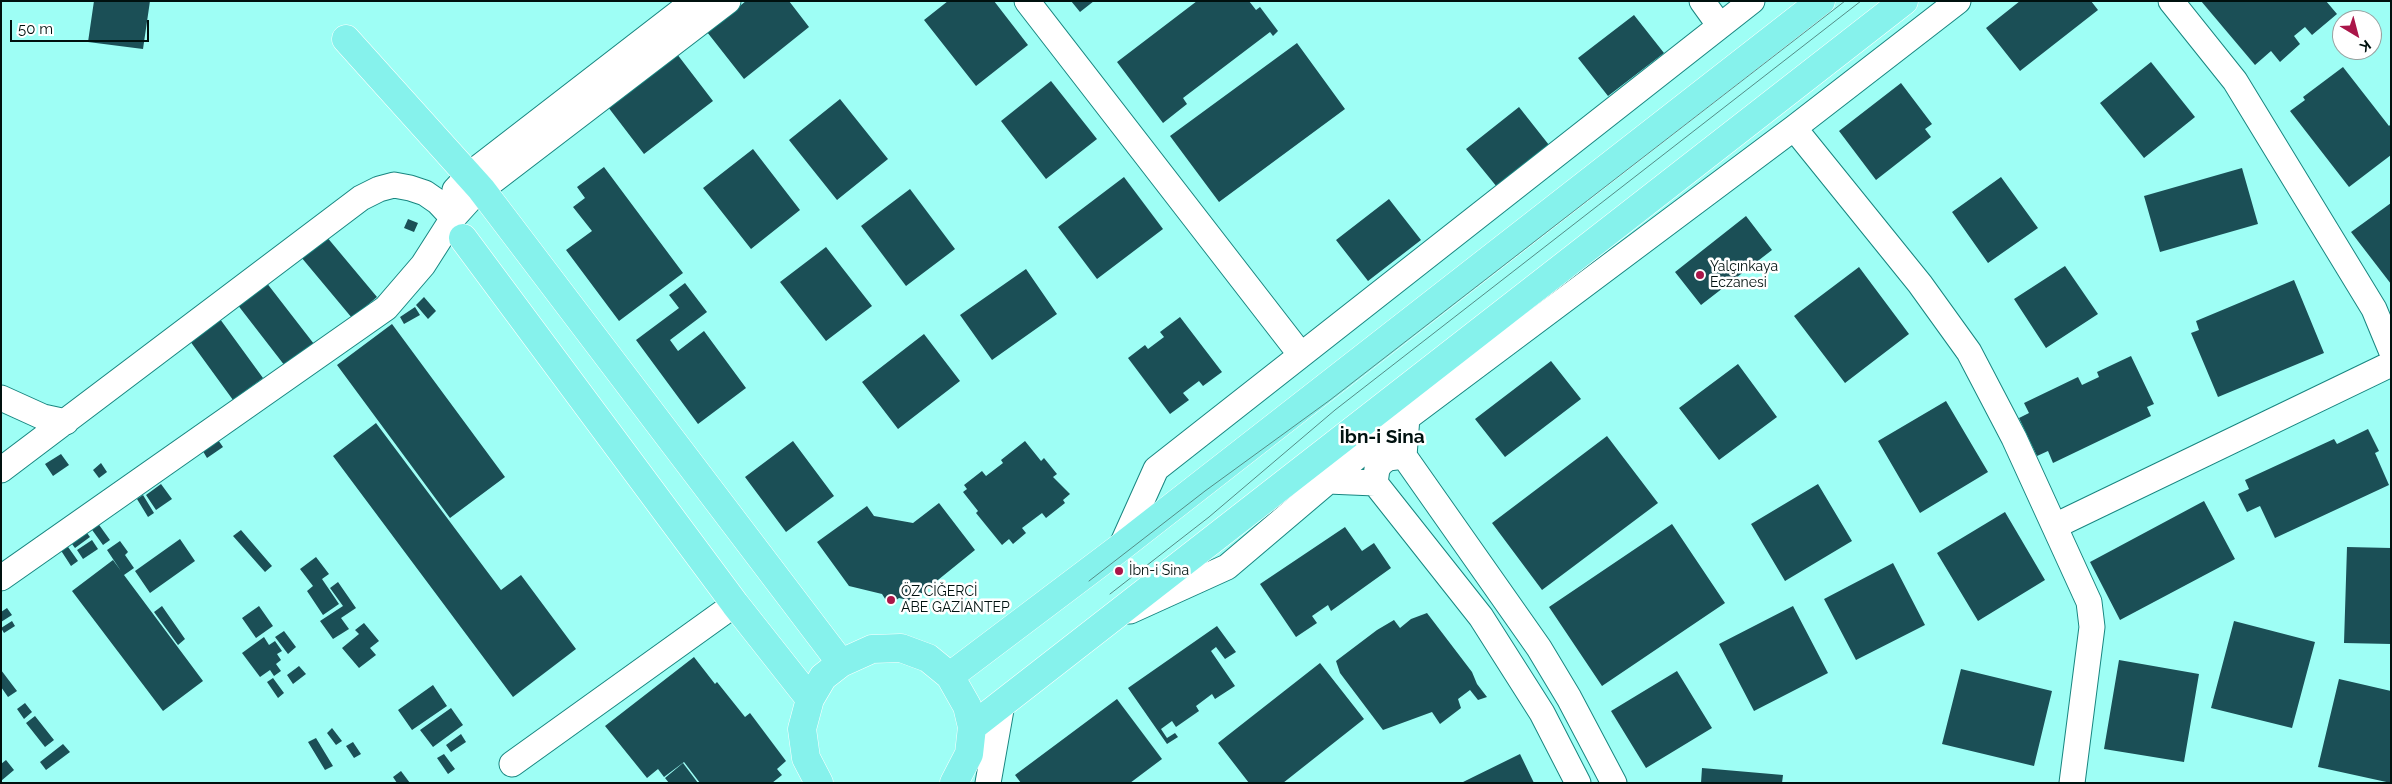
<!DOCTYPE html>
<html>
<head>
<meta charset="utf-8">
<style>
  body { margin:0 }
  #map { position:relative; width:2392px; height:784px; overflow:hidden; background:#9efef5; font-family:Raleway,sans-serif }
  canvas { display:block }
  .frame { position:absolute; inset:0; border:2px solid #00110f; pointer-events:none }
  .north { position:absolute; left:2332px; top:10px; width:50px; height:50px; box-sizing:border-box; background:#fff; border:1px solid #99a09f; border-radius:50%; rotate:143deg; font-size:14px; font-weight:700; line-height:20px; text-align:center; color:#00110f }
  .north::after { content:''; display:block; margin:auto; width:18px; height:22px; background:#aa1649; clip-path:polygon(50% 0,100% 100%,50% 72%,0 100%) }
  .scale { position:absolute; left:10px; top:20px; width:139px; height:22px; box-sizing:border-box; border:2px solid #00110f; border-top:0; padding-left:6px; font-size:15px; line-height:18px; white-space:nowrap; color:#00110f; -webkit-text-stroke:4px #fff; paint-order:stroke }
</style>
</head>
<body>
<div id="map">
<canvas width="2392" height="784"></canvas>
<div class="frame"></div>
<div class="north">K</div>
<div class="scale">50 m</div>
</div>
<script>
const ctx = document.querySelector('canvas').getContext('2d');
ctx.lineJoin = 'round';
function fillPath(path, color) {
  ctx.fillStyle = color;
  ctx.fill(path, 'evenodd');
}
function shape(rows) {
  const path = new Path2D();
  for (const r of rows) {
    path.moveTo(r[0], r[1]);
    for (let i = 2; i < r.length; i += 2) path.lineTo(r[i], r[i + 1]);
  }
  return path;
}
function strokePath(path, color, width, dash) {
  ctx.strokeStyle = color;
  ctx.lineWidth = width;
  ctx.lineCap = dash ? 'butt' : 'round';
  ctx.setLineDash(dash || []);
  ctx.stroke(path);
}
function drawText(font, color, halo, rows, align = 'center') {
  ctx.font = font + ' Raleway,sans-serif';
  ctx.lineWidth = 5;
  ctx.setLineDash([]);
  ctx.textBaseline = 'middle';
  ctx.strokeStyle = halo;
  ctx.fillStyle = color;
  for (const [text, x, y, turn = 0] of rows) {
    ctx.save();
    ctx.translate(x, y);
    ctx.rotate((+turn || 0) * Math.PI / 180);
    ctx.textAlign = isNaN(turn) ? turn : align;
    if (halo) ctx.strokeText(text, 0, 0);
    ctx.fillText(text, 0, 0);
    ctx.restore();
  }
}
const building = shape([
  [94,1,150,1,143,49,88,42],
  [746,1,789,1,809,27,744,79,707,32],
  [948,1,994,1,1028,45,976,86,924,20],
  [1071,1,1094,1,1080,12],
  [1197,1,1249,1,1256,10,1260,7,1278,31,1273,36,1270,32,1183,98,1187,104,1163,123,1117,62],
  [2020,1,2091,1,2098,10,2020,71,1986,28],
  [2201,1,2326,1,2337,14,2312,35,2305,27,2294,36,2300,44,2280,62,2271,51,2255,65],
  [1634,15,1664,53,1608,96,1578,58],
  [1297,43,1345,109,1219,202,1170,136],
  [677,54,713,101,644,154,608,107],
  [2151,62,2195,117,2144,158,2100,103],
  [2343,67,2389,126,2391,124,2391,155,2349,187,2290,111,2305,100,2303,97],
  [1051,81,1097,139,1046,179,1001,121],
  [1901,83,1932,124,1925,129,1931,137,1876,180,1839,131],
  [840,99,888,159,837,200,789,140],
  [1519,107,1549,145,1497,187,1466,149],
  [753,149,800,210,751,249,703,188],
  [604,167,683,273,619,321,566,250,592,231,573,207,585,198,577,187],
  [2242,168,2258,224,2160,252,2144,196],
  [1124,177,1163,229,1097,279,1058,227],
  [2001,177,2038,228,1988,263,1952,212],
  [910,189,955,249,906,286,861,226],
  [1389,199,1421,240,1368,281,1336,240],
  [2391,203,2391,284,2351,232],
  [1746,216,1772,250,1701,305,1675,272],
  [408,219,418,223,414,232,404,228],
  [326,236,377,297,352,318,301,257],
  [826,247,872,306,826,341,780,282],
  [2065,266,2098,314,2046,348,2014,299],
  [1859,267,1909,334,1845,383,1794,316],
  [1026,269,1057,314,992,360,960,315],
  [2294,280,2324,353,2218,397,2191,333,2199,330,2196,321],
  [266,282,314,344,285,366,237,304],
  [685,283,707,312,670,340,678,351,704,331,746,388,698,424,636,340,679,308,669,295],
  [424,297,436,311,428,319,416,305],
  [415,307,420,315,404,324,400,317],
  [1180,317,1222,372,1203,386,1199,381,1183,393,1189,400,1170,414,1128,358,1145,345,1148,349,1164,337,1160,332],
  [220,319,263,378,233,400,190,341],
  [392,324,505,477,450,518,337,365],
  [924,334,960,381,898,429,862,382],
  [2131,356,2154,404,2147,407,2151,416,2053,463,2048,451,2037,456,2019,418,2029,413,2024,403,2078,377,2082,385,2099,377,2097,372],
  [1551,361,1581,399,1505,457,1475,419],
  [1738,364,1777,417,1719,460,1679,408],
  [1946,401,1988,472,1920,513,1878,441],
  [376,423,501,590,521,575,576,649,513,697,333,456],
  [2368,429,2379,451,2375,453,2389,485,2275,538,2260,506,2247,512,2238,494,2249,489,2245,480,2334,439,2337,444],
  [1607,436,1658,503,1542,590,1492,523],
  [216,437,223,447,207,458,201,448],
  [793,441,834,496,786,532,745,477],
  [1025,441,1041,461,1044,458,1057,474,1053,477,1070,494,1063,500,1065,503,1046,518,1042,513,1022,528,1026,533,1013,544,1009,539,1002,545,976,513,978,511,963,492,967,489,964,485,982,471,986,476,1003,463,1001,460],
  [61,454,69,465,53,476,45,464],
  [101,463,107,472,99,478,93,470],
  [161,484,172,499,156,510,146,495],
  [1818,484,1852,541,1785,581,1751,524],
  [143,495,154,513,148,517,137,499],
  [2204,501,2235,559,2120,620,2090,562],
  [939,503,975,550,912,601,899,598,889,605,882,594,849,586,817,542,867,506,874,516,913,523],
  [2005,512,2045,580,1978,621,1937,553],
  [97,522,110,540,103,545,90,527],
  [1672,524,1725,603,1602,686,1549,607],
  [1345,527,1362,551,1374,543,1391,568,1331,611,1328,605,1312,616,1317,623,1296,637,1260,584],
  [84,529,90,537,75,548,69,540],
  [241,530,272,566,265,572,233,536],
  [180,539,195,561,150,593,135,571],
  [92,540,98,549,83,559,77,550],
  [120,541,128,552,125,555,134,568,124,575,203,681,163,711,72,591,113,560,121,571,107,550],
  [66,544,78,561,71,566,60,549],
  [2347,547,2391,548,2391,644,2344,643],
  [316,557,329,574,322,579,339,604,323,615,307,591,313,586,300,569],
  [1893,563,1925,625,1856,660,1824,599],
  [338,582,356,608,341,618,349,629,333,639,320,621,343,606,330,588],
  [162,606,185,639,178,645,154,612],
  [259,606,273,626,256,638,242,618],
  [1793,606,1828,673,1754,711,1719,644],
  [7,608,12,615,1,622,1,612],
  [1427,613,1472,672,1477,684,1487,697,1478,700,1470,690,1458,699,1461,708,1440,724,1432,712,1383,730,1340,673,1336,661,1377,630,1394,620,1400,628,1411,619],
  [12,621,15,626,4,633,1,628],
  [2234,621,2315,642,2292,728,2211,708],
  [364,623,379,641,370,648,376,655,359,668,342,648,359,634,355,630],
  [1217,626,1236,652,1225,659,1216,647,1211,651,1235,686,1215,699,1212,694,1196,706,1199,711,1176,727,1172,721,1161,729,1167,738,1175,733,1178,737,1167,744,1128,688],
  [284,631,296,647,288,654,275,637],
  [264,637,269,645,275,641,282,651,277,654,281,660,276,664,281,671,274,676,270,670,260,677,242,653],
  [694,657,715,684,717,682,745,717,750,713,786,761,777,769,782,775,772,783,700,783,684,762,664,777,658,769,647,778,605,726],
  [2119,660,2199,674,2184,762,2104,749],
  [1320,663,1364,719,1283,783,1249,783,1218,743],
  [299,666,306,674,293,684,287,675],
  [1961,669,2052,691,2034,766,1942,744],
  [1,670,17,691,8,697,1,687],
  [1677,671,1712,728,1646,768,1611,711],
  [273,678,284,693,278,698,267,682],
  [2339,679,2391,691,2391,783,2318,767],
  [433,685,447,706,412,730,398,710],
  [1117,699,1162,759,1130,783,1021,783,1015,775],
  [25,703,32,712,24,719,17,709],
  [451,708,463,725,433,747,420,730],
  [35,716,54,740,45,747,26,723],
  [332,728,342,741,336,745,327,733],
  [461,734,466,742,451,752,446,745],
  [316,738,333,766,325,770,308,742],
  [353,742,361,754,354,758,346,746],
  [63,744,70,752,46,770,40,762],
  [444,754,455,769,448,774,437,758],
  [1520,754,1534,783,1461,783],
  [6,760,14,770,1,781,1,764],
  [683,763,698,783,669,783,665,778],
  [1702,768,1783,775,1782,783,1701,783],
  [401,771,410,783,397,783,393,777]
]);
const minor = shape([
  [1027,1,1301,355],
  [1702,1,1720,26],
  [2171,1,2235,81,2374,309,2391,350],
  [1794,128,1920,284,1969,352,2014,438,2089,602,2092,627,2072,783],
  [455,190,469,175,694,1],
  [1,398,43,417,66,422],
  [1407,417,1404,456,1539,648,1569,698,1614,783],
  [1,470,361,198,379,189,394,185,410,188,425,193,438,202,453,218],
  [1328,481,1375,483,1481,617,1542,713,1578,783],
  [1375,483,1377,469,1381,463,1388,458,1404,456],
  [2055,526,2391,364],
  [1121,547,1156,469,1752,1],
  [1,578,386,308,423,265,453,218,473,196,728,1],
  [1130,611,1227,567,1372,444,1794,128,1958,1],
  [512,764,735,604],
  [988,783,1002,704]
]);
const major = shape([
  [346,39,481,189,841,663],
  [463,238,735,604,810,699],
  [950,676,1121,547,1821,1],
  [972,727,1904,1],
  [819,783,806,758,802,729,810,699,823,677,841,663,872,649,901,648,928,658,950,676,967,706,972,727,969,754,954,783]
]);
const tram = shape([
  [1089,581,1205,491,1330,400,1845,1],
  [1110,594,1209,517,1335,410,1861,1]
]);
const markers = [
  [1700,275,5,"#aa1649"],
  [1119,571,5,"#aa1649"],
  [891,600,5,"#aa1649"]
];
const poiNames = [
  ["Yalçınkaya",1710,267],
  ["Eczanesi",1710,283],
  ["İbn-i Sina",1129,571],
  ["ÖZ CİĞERCİ",901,592],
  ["ABE GAZİANTEP",901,608]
];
const districtNames = [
  ["İbn-i Sina",1382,437]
];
fillPath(building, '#1b4f56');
strokePath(minor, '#188680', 27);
strokePath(major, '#fff', 29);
strokePath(minor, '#fff', 25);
strokePath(major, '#86f2ec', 28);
strokePath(tram, '#528d87', 1);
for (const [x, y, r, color] of markers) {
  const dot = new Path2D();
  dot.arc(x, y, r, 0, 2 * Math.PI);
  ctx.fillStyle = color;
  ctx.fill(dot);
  strokePath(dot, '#fff', 2);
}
drawText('14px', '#00110f', '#fff', poiNames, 'left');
drawText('bold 19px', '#00110f', '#fff', districtNames);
</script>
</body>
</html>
